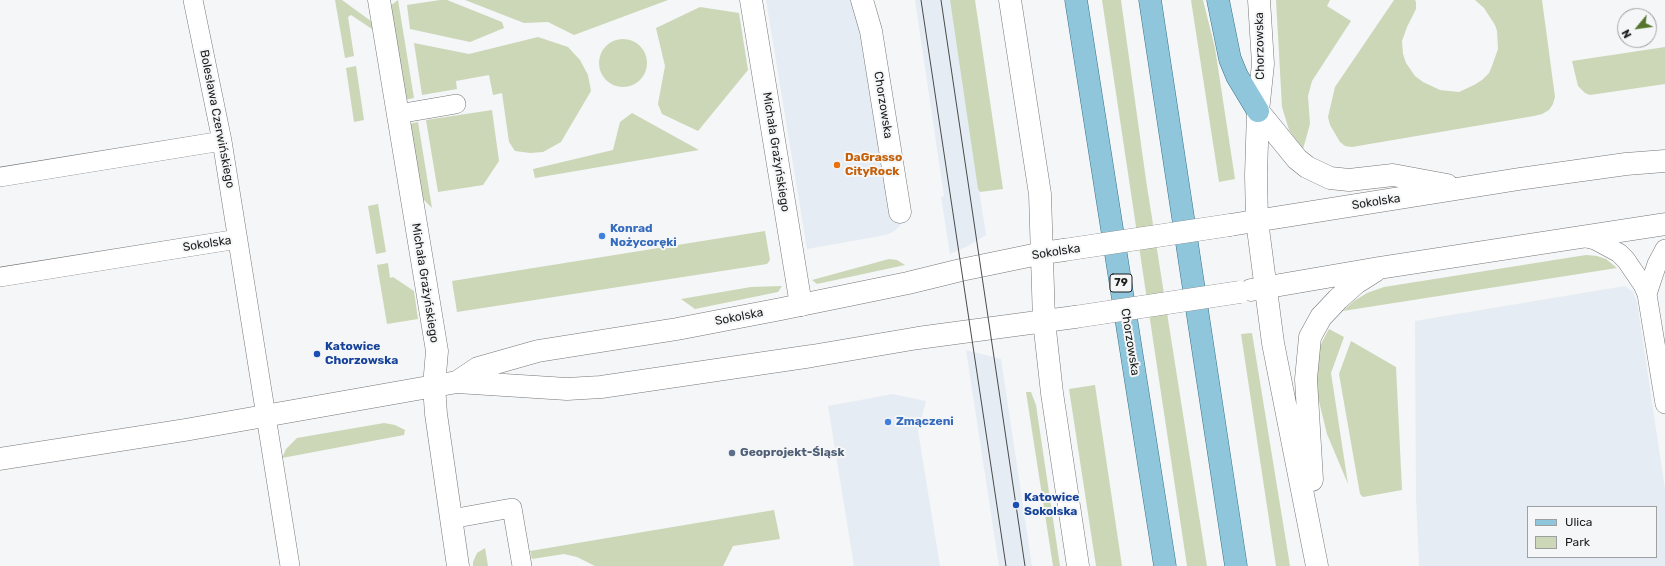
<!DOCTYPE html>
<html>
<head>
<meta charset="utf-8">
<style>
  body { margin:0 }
  #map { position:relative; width:1665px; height:566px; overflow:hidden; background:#f5f6f7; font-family:Rubik,sans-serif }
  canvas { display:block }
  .legend { position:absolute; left:1527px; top:506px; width:130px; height:52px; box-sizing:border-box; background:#f5f6f7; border:1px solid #9e9fa0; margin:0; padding:5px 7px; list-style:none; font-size:12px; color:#1c1d1d }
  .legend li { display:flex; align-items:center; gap:8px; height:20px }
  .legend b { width:20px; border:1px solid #9e9fa0 }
  .north { position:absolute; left:1617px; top:8px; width:40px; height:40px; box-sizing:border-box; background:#f5f6f7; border:1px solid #9e9fa0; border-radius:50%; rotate:241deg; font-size:11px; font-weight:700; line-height:16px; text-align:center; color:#1c1d1d }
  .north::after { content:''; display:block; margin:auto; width:14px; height:18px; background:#54752b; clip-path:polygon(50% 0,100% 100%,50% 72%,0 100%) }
</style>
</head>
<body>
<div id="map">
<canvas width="1665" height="566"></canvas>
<ul class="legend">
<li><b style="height:5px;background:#8fc6dc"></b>Ulica</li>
<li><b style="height:11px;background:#cbd7b7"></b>Park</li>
</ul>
<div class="north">N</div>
</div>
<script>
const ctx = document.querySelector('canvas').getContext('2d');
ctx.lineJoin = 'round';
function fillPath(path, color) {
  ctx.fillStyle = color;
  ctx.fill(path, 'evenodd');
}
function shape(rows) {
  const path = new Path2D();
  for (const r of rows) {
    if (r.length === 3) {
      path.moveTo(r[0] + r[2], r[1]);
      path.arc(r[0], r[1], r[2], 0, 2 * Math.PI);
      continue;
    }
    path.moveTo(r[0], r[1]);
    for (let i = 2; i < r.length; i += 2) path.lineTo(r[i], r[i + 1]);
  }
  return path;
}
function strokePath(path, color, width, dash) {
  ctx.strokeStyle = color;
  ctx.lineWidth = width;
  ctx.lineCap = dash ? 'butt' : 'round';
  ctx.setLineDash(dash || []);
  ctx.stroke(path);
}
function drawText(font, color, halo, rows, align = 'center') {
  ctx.font = font + ' Rubik,sans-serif';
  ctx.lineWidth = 4;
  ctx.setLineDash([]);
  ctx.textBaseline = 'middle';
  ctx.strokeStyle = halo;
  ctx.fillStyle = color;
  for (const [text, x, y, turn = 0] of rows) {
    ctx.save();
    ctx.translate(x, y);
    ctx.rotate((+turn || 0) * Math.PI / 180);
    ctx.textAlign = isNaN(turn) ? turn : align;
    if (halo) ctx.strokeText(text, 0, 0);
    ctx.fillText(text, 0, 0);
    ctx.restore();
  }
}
const built = shape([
  [766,0,871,0,903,220,899,227,893,232,886,235,807,249],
  [915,0,950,0,986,235,968,246,950,254,941,197,944,196],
  [1625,286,1633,292,1637,302,1665,489,1665,566,1419,566,1416,497,1415,321],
  [1528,507,1656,507,1656,557,1528,557],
  [966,350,1001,359,1032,566,999,566],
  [893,394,926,401,918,431,940,566,854,566,828,406]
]);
const green = shape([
  [335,0,342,0,375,24,372,29,351,15,348,17,354,56,345,58],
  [398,0,414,98,405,100,390,6],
  [440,0,447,0,502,22,504,28,470,42,410,29,407,5],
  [465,0,668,0,574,35,548,22,524,23],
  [950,0,975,0,1003,189,980,192,978,189],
  [1102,0,1121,0,1146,180,1207,566,1187,566],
  [1191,0,1203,0,1215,48,1235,179,1219,182],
  [1276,0,1330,0,1327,6,1351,21,1312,81,1308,96,1310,124,1303,149,1289,130,1282,107],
  [1394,0,1415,0,1416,2,1416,9,1407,27,1402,41,1403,54,1406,63,1415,76,1423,82,1440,90,1459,92,1474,85,1482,80,1489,73,1492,66,1498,49,1497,31,1495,25,1484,8,1475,0,1542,0,1555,97,1553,104,1549,110,1542,114,1534,116,1352,147,1345,146,1340,142,1330,125,1328,117,1335,87],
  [700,7,739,13,748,70,698,131,662,114,658,104,665,66,656,28],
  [538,37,568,47,580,60,588,75,591,91,561,142,543,152,530,153,515,151,509,142,502,93,493,95,489,75,456,81,457,89,422,95,414,43,469,54],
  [623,63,24],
  [1665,47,1665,84,1590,95,1585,93,1578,86,1572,61],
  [356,66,364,120,354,122,346,68],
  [492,110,499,161,483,185,438,192,426,120],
  [632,113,699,150,535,178,533,169,613,150,620,122],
  [418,122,432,208,420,196,409,124],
  [378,204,386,252,376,254,368,206],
  [765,231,770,260,767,264,457,312,452,281],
  [1586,255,1597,256,1606,259,1617,268,1343,311,1354,301,1367,293,1384,287],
  [889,259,897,260,905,265,817,284,812,280],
  [388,263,390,278,393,277,414,291,418,319,387,324,377,265],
  [782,286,778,292,695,309,681,299,751,287],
  [1329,329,1344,337,1331,373,1348,484,1327,434,1317,393,1316,377,1319,349,1322,342],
  [1252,333,1283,523,1290,566,1276,566,1241,334],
  [1351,341,1396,367,1402,490,1363,497,1360,494,1339,374],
  [1095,385,1122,566,1096,566,1069,389],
  [1026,392,1031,392,1036,405,1060,566,1053,566],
  [384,423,395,425,405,430,404,435,282,458,286,449,297,438],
  [774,510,780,539,733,546,723,566,595,566,577,557,564,554,532,559,530,551],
  [485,548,488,566,473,566,473,562,477,553]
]);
const lane = shape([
  [193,0,222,141,290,566],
  [398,114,456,104],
  [0,177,222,141],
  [1583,237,1595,240,1619,253,1626,260,1643,285,1647,294,1665,404],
  [0,277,238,239],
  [1647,294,1657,264,1665,249],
  [451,519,512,508,522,566]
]);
const street = shape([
  [379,0,437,351,434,386,436,414,458,566],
  [751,0,801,305],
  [862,0,871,31,900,212]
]);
const secondary = shape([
  [1010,0,1040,194,1044,321,1052,393,1078,566],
  [1259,0,1263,64,1258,111,1256,175,1257,221,1273,343,1317,566],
  [1258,111,1297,159,1307,167,1330,178,1349,180,1393,175,1447,185],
  [1230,225,1519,179,1626,164,1665,161],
  [1251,290,1379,268,1665,224],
  [457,382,478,368,538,351,677,329,781,309,908,283,961,270,1043,253,1064,250],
  [0,459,185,430,457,382,567,389,601,387,812,356,918,338,1075,317],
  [1312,480,1306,379,1310,337,1321,317,1338,299,1356,283,1375,271]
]);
const primary = shape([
  [1076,0,1165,566],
  [1150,0,1236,566],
  [1218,0,1230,59,1237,76,1258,111]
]);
const tram = shape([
  [921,0,1006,566],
  [941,0,1025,566]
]);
const secondaryBridge = shape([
  [1064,250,1230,225],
  [1075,317,1240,292]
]);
const markers = [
  [837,165,4,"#e8710a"],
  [602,236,4,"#3f7fe0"],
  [317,354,4,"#1a4fb4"],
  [888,422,4,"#3f7fe0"],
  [732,453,4,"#5c6f8a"],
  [1016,505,4,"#1a4fb4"]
];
const shields = [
  [1121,283,22]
];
const shieldNames = [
  ["79",1121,283]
];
const streetNames = [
  ["Chorzowska",1260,46,-91],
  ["Chorzowska",883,105,81],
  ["Bolesława Czerwińskiego",217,119,79],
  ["Michała Grażyńskiego",776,152,81],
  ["Sokolska",1376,202,-9],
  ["Sokolska",207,244,-9],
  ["Sokolska",1056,252,-9],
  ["Michała Grażyńskiego",425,283,81],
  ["Sokolska",739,317,-11],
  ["Chorzowska",1130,342,81]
];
const foodNames = [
  ["DaGrasso",845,158],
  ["CityRock",845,172]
];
const shopNames = [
  ["Konrad",610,229],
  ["Nożycoręki",610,243],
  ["Zmączeni",896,422]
];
const transitNames = [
  ["Katowice",325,347],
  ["Chorzowska",325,361],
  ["Katowice",1024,498],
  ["Sokolska",1024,512]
];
const serviceNames = [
  ["Geoprojekt-Śląsk",740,453]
];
fillPath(built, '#e6ecf4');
fillPath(green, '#cbd7b7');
strokePath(lane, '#757678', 20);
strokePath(street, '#757678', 23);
strokePath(secondary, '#757678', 23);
strokePath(primary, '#36728a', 23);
strokePath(lane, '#fff', 19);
strokePath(street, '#fff', 22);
strokePath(secondary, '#fff', 22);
strokePath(primary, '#8fc6dc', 22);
strokePath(tram, '#4a4b4b', 1);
strokePath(secondaryBridge, '#757678', 23, []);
strokePath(secondaryBridge, '#fff', 22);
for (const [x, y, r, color] of markers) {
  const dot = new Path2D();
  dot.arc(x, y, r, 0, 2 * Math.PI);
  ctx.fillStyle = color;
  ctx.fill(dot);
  strokePath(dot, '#f5f6f7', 1.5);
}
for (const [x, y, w] of shields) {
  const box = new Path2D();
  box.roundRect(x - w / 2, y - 9, w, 18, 3);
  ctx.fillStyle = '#f5f6f7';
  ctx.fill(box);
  strokePath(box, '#1c1d1d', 1);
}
drawText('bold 11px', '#1c1d1d', null, shieldNames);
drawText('12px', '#1c1d1d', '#f5f6f7', streetNames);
drawText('bold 12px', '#c56008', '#f5f6f7', foodNames, 'left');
drawText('bold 12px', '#366cbe', '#f5f6f7', shopNames, 'left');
drawText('bold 12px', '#164399', '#f5f6f7', transitNames, 'left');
drawText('bold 12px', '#4e5e75', '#f5f6f7', serviceNames, 'left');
</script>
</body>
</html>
